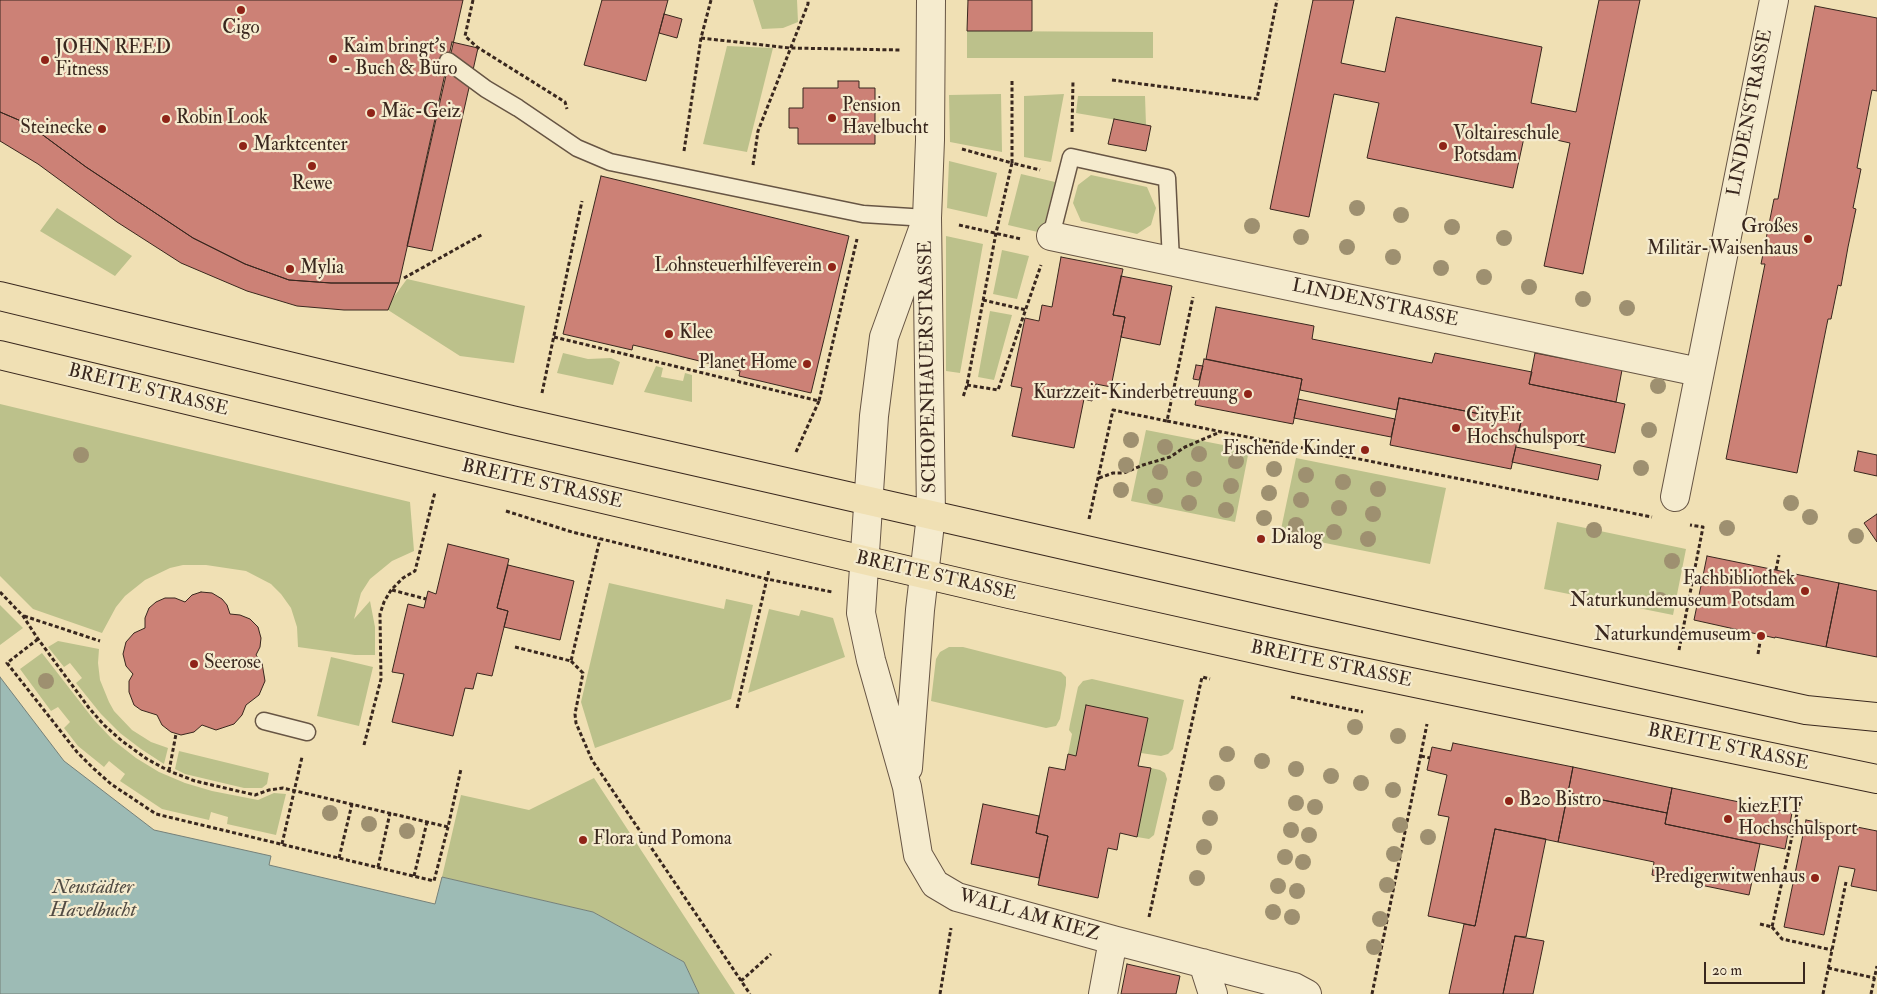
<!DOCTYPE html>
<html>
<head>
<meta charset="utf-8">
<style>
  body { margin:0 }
  #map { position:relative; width:1877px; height:994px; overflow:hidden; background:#f0e0b4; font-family:"IM FELL Double Pica",serif }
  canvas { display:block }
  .scale { position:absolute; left:1704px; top:962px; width:101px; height:22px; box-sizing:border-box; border:2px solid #39271e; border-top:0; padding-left:6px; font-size:15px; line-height:18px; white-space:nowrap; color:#39271e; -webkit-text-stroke:4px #f5ebce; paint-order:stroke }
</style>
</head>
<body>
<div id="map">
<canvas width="1877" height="994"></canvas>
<div class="scale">20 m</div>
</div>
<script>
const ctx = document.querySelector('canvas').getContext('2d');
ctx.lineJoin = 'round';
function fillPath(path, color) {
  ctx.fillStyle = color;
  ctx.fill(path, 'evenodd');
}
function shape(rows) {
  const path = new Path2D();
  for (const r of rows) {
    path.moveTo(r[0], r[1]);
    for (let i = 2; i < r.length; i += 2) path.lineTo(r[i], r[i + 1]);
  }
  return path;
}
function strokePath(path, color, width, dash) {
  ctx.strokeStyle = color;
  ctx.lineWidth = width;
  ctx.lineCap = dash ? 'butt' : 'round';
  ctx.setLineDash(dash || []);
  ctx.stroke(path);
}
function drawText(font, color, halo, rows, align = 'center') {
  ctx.font = font + ' "IM FELL Double Pica",serif';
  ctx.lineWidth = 4.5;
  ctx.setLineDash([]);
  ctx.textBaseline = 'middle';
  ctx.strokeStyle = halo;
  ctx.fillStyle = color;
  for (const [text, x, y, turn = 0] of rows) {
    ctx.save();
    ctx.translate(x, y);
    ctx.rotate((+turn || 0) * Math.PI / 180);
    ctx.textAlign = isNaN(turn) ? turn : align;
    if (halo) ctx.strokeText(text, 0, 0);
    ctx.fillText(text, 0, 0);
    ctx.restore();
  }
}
const green = shape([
  [753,0,797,0,798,22,783,28,762,29],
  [967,31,1153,32,1153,58,967,58],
  [727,46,773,48,747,152,703,144],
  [1001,94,1002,152,950,142,949,95],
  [1064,94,1051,162,1024,157,1024,96],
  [1078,96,1145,96,1146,125,1076,113],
  [949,161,997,173,987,217,947,208],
  [1021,174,1055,182,1042,233,1008,225],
  [1091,175,1147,187,1156,208,1151,225,1137,234,1081,221,1073,203,1078,185],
  [57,208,132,256,115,276,40,231],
  [946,236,983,244,960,373,946,371],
  [1002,250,1029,256,1017,299,993,294],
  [407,279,525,306,514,363,460,356,388,310,393,298],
  [990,311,1012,315,994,380,978,377],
  [563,353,588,359,611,358,620,362,613,385,557,373],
  [656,366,663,368,661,377,683,381,685,373,692,375,692,402,644,392],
  [0,404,410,502,414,551,392,561,370,579,361,593,354,619,370,601,375,627,375,655,355,655,298,647,297,627,291,608,281,594,271,584,246,571,206,565,183,565,170,568,145,580,125,596,116,607,102,633,33,609,0,576],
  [1146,430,1249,450,1235,522,1131,501],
  [1296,458,1446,488,1430,564,1280,534],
  [1557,522,1686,549,1673,615,1544,589],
  [609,583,724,609,726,599,753,605,731,699,595,748,581,702],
  [0,605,23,628,0,645],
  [769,609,799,616,801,610,833,618,845,657,748,693],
  [58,641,99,649,98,663,100,680,109,702,114,711,132,730,151,742,168,748,164,764,141,749,120,733,101,714,76,683,82,678,70,663,64,667,48,647],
  [949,647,963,647,1061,672,1066,677,1066,685,1060,719,1056,726,1046,728,931,701,936,659,940,652],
  [42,653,94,720,113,740,136,758,159,772,185,783,212,791,258,800,274,793,286,794,276,835,227,824,228,817,211,812,209,820,162,809,120,781,125,774,109,761,104,767,78,746,64,728,70,722,58,707,51,711,20,669],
  [331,657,373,667,359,726,317,716],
  [1092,679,1184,700,1173,749,1168,754,1161,756,1141,753,1148,718,1076,756,1068,754,1072,734,1069,730,1070,724,1078,687,1083,681],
  [179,751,269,773,267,784,262,788,244,788,185,774,175,769],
  [1151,768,1160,770,1165,773,1167,779,1154,835,1149,839,1137,837],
  [594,778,735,994,699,994,684,962,593,912,442,877,461,795,529,810]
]);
const water = shape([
  [0,677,64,761,154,830,271,856,269,865,435,904,442,877,593,912,684,962,699,994,0,994,0,677]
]);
const building = shape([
  [0,0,463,0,399,283,331,283,289,280,245,264,193,238,86,167,28,124,0,112,0,0],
  [602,0,668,0,646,81,584,65,602,0],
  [968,0,1032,0,1032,31,967,31,968,0],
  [1313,0,1354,0,1341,63,1385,72,1396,17,1542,47,1531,103,1576,112,1599,0,1640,0,1583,274,1544,266,1570,143,1525,133,1513,188,1367,158,1379,103,1334,94,1309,217,1270,209,1313,0],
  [1815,6,1877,18,1877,91,1872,90,1857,168,1861,169,1853,208,1856,209,1848,247,1841,286,1838,285,1831,319,1828,319,1797,473,1726,459,1765,264,1761,264,1774,199,1778,199,1815,6],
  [664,14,682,19,677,38,659,33,664,14],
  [452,42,478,48,432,251,407,246,452,42],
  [838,81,859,81,859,88,875,88,875,144,798,144,798,128,789,128,789,108,803,108,803,88,838,88,838,81],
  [0,112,28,124,86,167,193,238,245,264,289,280,331,283,399,283,388,310,344,310,297,306,247,291,181,263,117,222,38,164,0,141,0,112],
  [1114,119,1151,126,1146,151,1108,144,1114,119],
  [601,176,849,236,811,393,739,376,740,371,667,353,633,345,632,350,563,334,601,176],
  [1061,257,1123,269,1113,315,1125,317,1111,387,1096,384,1092,401,1084,399,1074,448,1012,436,1022,388,1011,386,1025,318,1039,321,1042,305,1052,307,1061,257],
  [1121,276,1172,286,1160,345,1121,337,1125,317,1113,315,1121,276],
  [1216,307,1314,326,1312,339,1432,363,1435,353,1532,372,1529,384,1625,404,1615,453,1518,433,1521,422,1399,398,1397,410,1300,390,1302,379,1206,359,1216,307],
  [1535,353,1622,370,1616,402,1529,384,1535,353],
  [1204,359,1302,379,1293,424,1195,405,1204,359],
  [1196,365,1203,366,1199,380,1193,379,1196,365],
  [1399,398,1521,422,1511,469,1390,445,1399,398],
  [1298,399,1395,419,1391,437,1294,418,1298,399],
  [1516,447,1601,465,1598,480,1512,462,1516,447],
  [1858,451,1877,455,1877,476,1854,471,1858,451],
  [1877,514,1877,542,1864,523,1877,514],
  [448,544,509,559,497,608,508,611,492,676,477,673,473,689,465,688,453,736,392,722,404,674,392,672,408,604,424,608,428,591,436,594,448,544],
  [1707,556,1839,583,1826,647,1775,637,1775,638,1694,620,1707,556],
  [508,565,574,581,560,640,504,627,508,611,497,608,508,565],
  [1839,583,1877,591,1877,657,1826,647,1839,583],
  [201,592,212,593,222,599,227,605,230,614,240,615,250,619,258,627,261,638,260,647,256,655,262,663,265,681,259,695,246,705,242,715,234,724,216,730,202,725,194,732,181,735,171,732,162,725,157,715,141,710,134,705,129,692,129,681,133,674,126,666,123,654,126,642,134,633,145,628,145,618,149,608,156,602,165,598,175,598,185,602,192,595,201,592],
  [1086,705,1148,718,1138,766,1151,768,1137,837,1120,833,1117,850,1108,848,1098,898,1038,885,1048,836,1036,833,1049,767,1065,770,1068,754,1076,756,1086,705],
  [1453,743,1573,767,1558,842,1495,829,1475,926,1428,916,1449,817,1438,815,1447,775,1427,770,1432,747,1451,751,1453,743],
  [1573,767,1672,788,1667,813,1568,793,1573,767],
  [1672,788,1792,813,1785,849,1665,824,1672,788],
  [1568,793,1667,813,1665,824,1760,844,1749,895,1652,875,1654,862,1558,842,1568,793],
  [983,804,1039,816,1036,833,1048,836,1039,878,971,864,983,804],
  [1806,820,1857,830,1857,827,1877,831,1877,891,1851,886,1855,869,1839,866,1824,935,1784,927,1806,820],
  [1495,829,1546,839,1526,937,1515,936,1503,994,1449,994,1464,924,1475,926,1495,829],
  [1515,936,1544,941,1533,994,1503,994,1515,936],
  [1127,964,1180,976,1176,994,1121,994,1127,964]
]);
const path = shape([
  [473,0,465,36,477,47,565,102,567,109],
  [701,38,790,48,900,50],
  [1112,80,1257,99,1277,0],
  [1012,81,1012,163,1040,170],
  [1072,132,1073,80],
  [962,149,1012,163,996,233,967,385,963,397],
  [684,151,701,38,711,0],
  [753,165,758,131,808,4,808,0],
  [959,225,1021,239],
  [404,278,483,234],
  [983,300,1026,310],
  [554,337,819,401,857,239],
  [967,385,998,390,1041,265],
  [542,393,582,201],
  [1167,421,1652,517],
  [796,452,819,401],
  [1099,478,1113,473,1124,473,1143,465,1170,457,1185,447,1220,432],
  [506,511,572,532,767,579,832,592],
  [1089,519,1113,410,1167,421,1193,297],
  [1776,570,1779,555],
  [392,590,426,599],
  [0,592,23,616,38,639,89,708,104,725,122,741,147,759,169,771,195,781,255,795,269,790,283,788,448,827,461,769],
  [24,616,100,641],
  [38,639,7,663,77,752,93,768,111,784,156,814,434,881,448,827],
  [515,647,571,661,600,539],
  [1679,650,1703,527,1690,525],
  [1758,654,1761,636],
  [571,661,583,673,575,714,576,723,592,760,750,994],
  [1291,697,1363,712],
  [737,708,769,570],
  [364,745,381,679,380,614,384,602,391,590,403,578,415,571,435,492],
  [1421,756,1430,758],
  [169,771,176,734],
  [282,844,302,757],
  [339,858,352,804],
  [378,867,390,813],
  [414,876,427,822],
  [1149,917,1202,677,1210,679],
  [1760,924,1772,927,1800,800],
  [1772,927,1782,939,1832,950],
  [1828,968,1875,978],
  [741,981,771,954],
  [940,994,951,928],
  [1372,994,1427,724],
  [1823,994,1846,882],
  [1871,994,1877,966]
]);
const lane = shape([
  [448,61,486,89,518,108,577,148,610,162,863,214,927,218],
  [1051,236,1071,157,1167,178,1171,261],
  [264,721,307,732]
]);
const street = shape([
  [927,218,884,337,874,416,861,613,871,660,907,787,918,855,935,884,957,897,1113,940,1103,994],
  [1051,236,1699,372],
  [1675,497,1774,0],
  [908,768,920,610,931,515,927,218,930,140,931,0],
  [1113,940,1294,987,1307,994],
  [1203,963,1213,994]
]);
const primary = shape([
  [0,296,512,420,1280,594,1806,710,1877,717],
  [0,355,449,463,1009,594,1300,659,1877,779]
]);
const trees = [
  [1357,208],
  [1401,215],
  [1252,226],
  [1452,227],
  [1301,237],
  [1504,238],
  [1347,247],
  [1393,257],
  [1441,268],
  [1484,277],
  [1529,287],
  [1583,299],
  [1627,308],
  [1658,386],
  [1649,430],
  [1131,440],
  [1165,447],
  [1199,454],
  [81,455],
  [1236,461],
  [1126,465],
  [1641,468],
  [1274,469],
  [1160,472],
  [1306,475],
  [1194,479],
  [1343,482],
  [1231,486],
  [1378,489],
  [1121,490],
  [1269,493],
  [1155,496],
  [1301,500],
  [1189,503],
  [1791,503],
  [1339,508],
  [1226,510],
  [1373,514],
  [1810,517],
  [1264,518],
  [1296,525],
  [1727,528],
  [1594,530],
  [1334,532],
  [1856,536],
  [1368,539],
  [1672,561],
  [1660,600],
  [46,681],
  [1355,727],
  [1398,736],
  [1227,754],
  [1262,761],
  [1296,769],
  [1331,776],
  [1217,783],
  [1361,783],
  [1393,790],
  [1296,803],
  [1315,807],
  [330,813],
  [1210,818],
  [369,824],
  [1400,825],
  [1291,830],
  [407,831],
  [1309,835],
  [1428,837],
  [1204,847],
  [1394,854],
  [1285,857],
  [1303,862],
  [1197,878],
  [1387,885],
  [1278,886],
  [1297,891],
  [1273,912],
  [1292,917],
  [1380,919],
  [1374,947]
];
const markers = [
  [241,10,5,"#8f2418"],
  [333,59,5,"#8f2418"],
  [45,60,5,"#8f2418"],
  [371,113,5,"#8f2418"],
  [832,118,5,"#8f2418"],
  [166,119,5,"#8f2418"],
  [102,129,5,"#8f2418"],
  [243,146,5,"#8f2418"],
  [1443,146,5,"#8f2418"],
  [312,166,5,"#8f2418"],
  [1808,239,5,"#8f2418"],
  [832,267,5,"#8f2418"],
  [290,269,5,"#8f2418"],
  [669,334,5,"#8f2418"],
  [807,364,5,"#8f2418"],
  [1248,394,5,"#8f2418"],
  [1456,428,5,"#8f2418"],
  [1365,450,5,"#8f2418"],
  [1261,539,5,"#8f2418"],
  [1805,591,5,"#8f2418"],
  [1761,636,5,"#8f2418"],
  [194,664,5,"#8f2418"],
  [1509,801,5,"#8f2418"],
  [1728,819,5,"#8f2418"],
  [583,840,5,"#8f2418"],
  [1815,878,5,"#8f2418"]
];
const poiNames = [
  ["Cigo",241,29,"center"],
  ["Kaim bringt's",343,48],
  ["- Buch & Büro",343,70],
  ["JOHN REED",55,49],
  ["Fitness",55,71],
  ["Pension",842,107],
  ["Havelbucht",842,129],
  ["Mäc-Geiz",381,113],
  ["Robin Look",176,119],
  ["Steinecke",92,129,"right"],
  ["Voltaireschule",1453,135],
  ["Potsdam",1453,157],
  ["Marktcenter",253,146],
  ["Rewe",312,185,"center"],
  ["Großes",1798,228,"right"],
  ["Militär-Waisenhaus",1798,250,"right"],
  ["Lohnsteuerhilfeverein",822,267,"right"],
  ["Mylia",300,269],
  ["Klee",679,334],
  ["Planet Home",797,364,"right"],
  ["Kurzzeit-Kinderbetreuung",1238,394,"right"],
  ["CityFit",1466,417],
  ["Hochschulsport",1466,439],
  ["Fischende Kinder",1355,450,"right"],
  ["Dialog",1271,539],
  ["Fachbibliothek",1795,580,"right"],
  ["Naturkundemuseum Potsdam",1795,602,"right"],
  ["Naturkundemuseum",1751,636,"right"],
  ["Seerose",204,664],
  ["B20 Bistro",1519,801],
  ["kiezFIT",1738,808],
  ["Hochschulsport",1738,830],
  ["Flora und Pomona",593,840],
  ["Predigerwitwenhaus",1805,878,"right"]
];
const streetNames = [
  ["LINDENSTRASSE",1751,113,-79],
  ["LINDENSTRASSE",1375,304,12],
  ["SCHOPENHAUERSTRASSE",929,367,-91],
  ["BREITE STRASSE",148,391,14],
  ["BREITE STRASSE",542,485,13],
  ["BREITE STRASSE",936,577,13],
  ["BREITE STRASSE",1331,665,12],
  ["BREITE STRASSE",1728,748,12],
  ["WALL AM KIEZ",1029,916,16]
];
const waterNames = [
  ["Neustädter",93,889],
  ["Havelbucht",93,912]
];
fillPath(green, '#bcc18b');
fillPath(water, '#9dbbb5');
strokePath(water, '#758079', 1);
fillPath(building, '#cc8176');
strokePath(building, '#39271e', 1);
strokePath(lane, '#675544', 19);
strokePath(street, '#675544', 30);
strokePath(primary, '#39271e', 30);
strokePath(path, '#39271e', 3, [4, 2.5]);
strokePath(lane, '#f5ebce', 16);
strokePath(street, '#f5ebce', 28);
strokePath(primary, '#f0e0b4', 28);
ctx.fillStyle = '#9e9070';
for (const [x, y] of trees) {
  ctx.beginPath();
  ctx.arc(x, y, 8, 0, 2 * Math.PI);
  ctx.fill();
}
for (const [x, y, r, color] of markers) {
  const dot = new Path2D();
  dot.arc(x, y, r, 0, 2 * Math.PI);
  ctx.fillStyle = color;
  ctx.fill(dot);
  strokePath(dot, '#f5ebce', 2);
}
drawText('19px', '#39271e', '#f5ebce', poiNames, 'left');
drawText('19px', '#39271e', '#f5ebce', streetNames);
drawText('italic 20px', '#524c44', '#f5ebce', waterNames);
</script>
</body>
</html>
